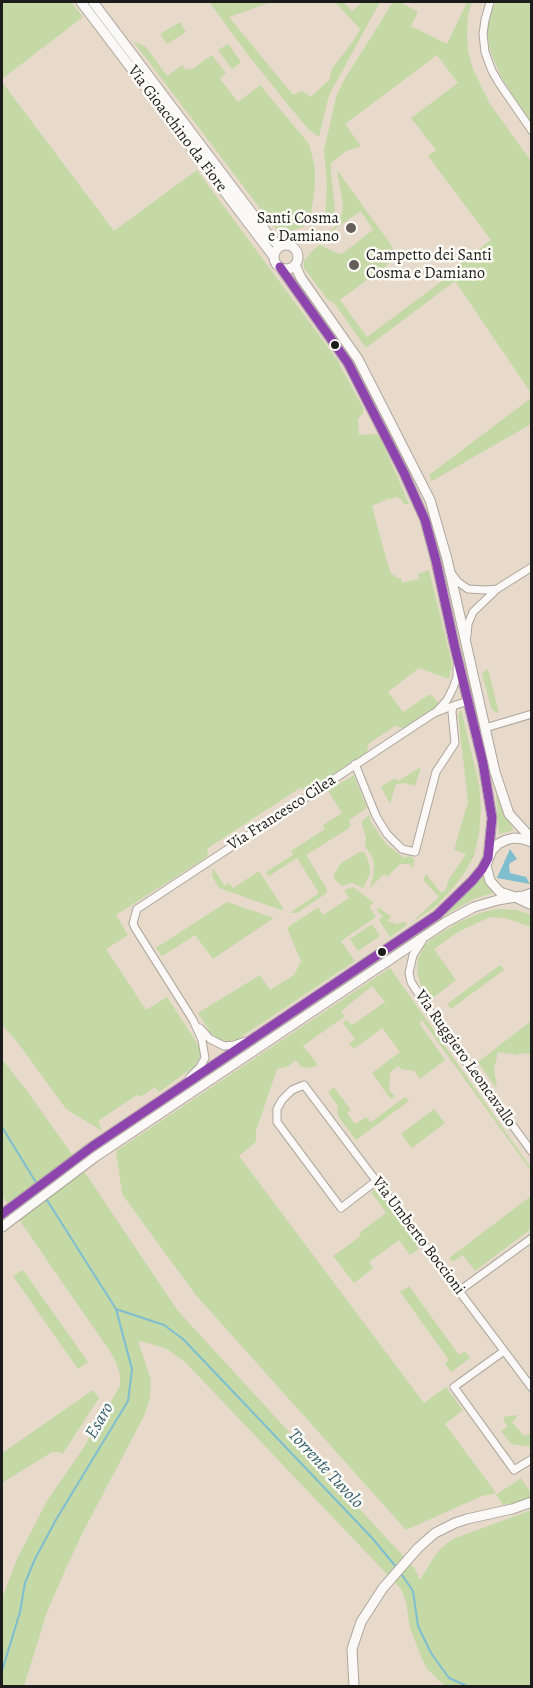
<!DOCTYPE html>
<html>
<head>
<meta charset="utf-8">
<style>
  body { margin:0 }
  #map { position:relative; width:533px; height:1688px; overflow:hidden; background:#e7dacb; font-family:Alegreya,serif }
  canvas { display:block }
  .frame { position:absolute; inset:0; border:3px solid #1c1c1c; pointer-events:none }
</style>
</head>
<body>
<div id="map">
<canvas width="533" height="1688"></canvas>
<div class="frame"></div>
</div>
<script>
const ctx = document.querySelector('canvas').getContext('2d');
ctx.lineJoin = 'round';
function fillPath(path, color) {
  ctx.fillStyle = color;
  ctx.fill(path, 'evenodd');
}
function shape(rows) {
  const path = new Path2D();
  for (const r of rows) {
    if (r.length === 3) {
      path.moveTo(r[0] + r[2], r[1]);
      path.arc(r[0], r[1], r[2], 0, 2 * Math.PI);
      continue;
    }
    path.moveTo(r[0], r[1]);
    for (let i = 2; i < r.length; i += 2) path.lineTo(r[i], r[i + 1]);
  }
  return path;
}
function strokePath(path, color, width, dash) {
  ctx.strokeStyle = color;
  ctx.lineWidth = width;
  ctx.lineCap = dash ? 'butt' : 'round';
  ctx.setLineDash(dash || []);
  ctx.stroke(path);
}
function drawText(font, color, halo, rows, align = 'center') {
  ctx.font = font + ' Alegreya,serif';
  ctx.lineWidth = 5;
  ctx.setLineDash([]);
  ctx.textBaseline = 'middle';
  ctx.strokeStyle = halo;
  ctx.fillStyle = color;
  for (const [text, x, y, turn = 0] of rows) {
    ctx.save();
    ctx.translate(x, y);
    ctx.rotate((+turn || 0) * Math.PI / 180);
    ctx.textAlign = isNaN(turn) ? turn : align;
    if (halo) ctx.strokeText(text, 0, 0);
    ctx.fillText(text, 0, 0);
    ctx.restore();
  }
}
const green = shape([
  [2,2,71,2,83,17,2,79],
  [209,2,268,2,269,3,229,17,293,95,302,91,311,97,329,80,332,69,356,37,360,29,335,2,343,2,352,11,363,2,380,2,329,95,319,137,309,130,293,111,249,56],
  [393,2,400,2,418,12,411,26,447,44,467,2,472,2,468,15,467,35,468,51,473,69,490,104,531,161,531,393,455,281,366,348,334,303,328,300,304,268,304,261,312,251,320,245,339,254,343,253,373,230,361,211,340,225,320,241,318,239,334,228,338,222,342,214,343,204,337,170,399,256,340,300,367,337,450,275,463,261,491,240,428,156,436,150,411,118,458,83,437,55,345,124,361,146,346,151,331,163,331,175,335,208,332,219,327,223,325,221,327,185,324,151,336,97,344,80],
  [496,2,531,2,531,122,501,77,490,50,487,34,490,16],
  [180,22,186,32,167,44,160,34],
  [133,41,146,47,167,76,182,65,186,70,189,68,191,70,212,55,226,73,220,79,238,102,260,85,309,144,311,151,315,168,315,185,311,215,303,227,285,233,275,228],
  [228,44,241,62,232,69,218,50],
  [2,82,114,231,197,170,205,181,336,358,363,408,363,413,358,419,359,435,376,434,380,437,409,504,404,504,401,499,396,497,391,499,390,498,372,506,387,562,392,575,394,574,396,578,401,578,402,583,419,579,418,574,429,570,452,664,449,679,419,668,388,692,403,712,430,694,440,704,429,712,403,728,395,726,368,744,367,752,309,790,300,788,208,848,207,857,116,915,128,935,106,949,146,1010,167,997,197,1043,200,1051,200,1057,195,1066,159,1092,155,1087,141,1097,137,1095,98,1121,102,1131,66,1109,18,1043,2,1025],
  [531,398,531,424,432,481,429,475],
  [488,669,499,713,495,712,491,708,482,673],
  [461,709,479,784,481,809,479,834,474,856,463,875,453,888,435,907,411,923,439,897,423,880,426,874,441,893,446,889,449,879,466,854,454,850,468,802,458,715],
  [421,767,415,786,404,783,396,784,390,804,381,787,395,778,398,781],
  [354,775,367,808,349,820,351,825,348,829,306,855,327,889,327,893,297,913,290,913,319,893,297,858,269,876,266,872,293,855,291,851,325,829,323,825,342,813,328,791],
  [496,793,509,822,514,830,499,834],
  [369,815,371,822,386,844,404,858,410,856,415,860,412,868,409,864,400,864,387,877,384,874,370,888,373,877,374,863,372,857,365,846,366,838,362,824,362,821],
  [359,852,364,852,366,855,370,867,370,874,363,888,352,883,342,886,334,879,334,875,340,864],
  [213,868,225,886,229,883,233,888,259,871,283,908,281,910,219,888,212,876],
  [482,875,486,884,493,893,474,899,445,915],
  [353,887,374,903,369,906,376,917,341,941,355,961,238,1039,226,1042,216,1038,210,1032,198,1013,260,975,270,990,294,975,301,961,287,928,317,908,319,908,323,915,349,898,344,890],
  [227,902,274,918,213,959,195,935,162,956,156,948],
  [379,908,389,915,391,915,388,921,396,924,405,922,407,925,390,937,379,920,383,917,377,910],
  [496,909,517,910,531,915,531,927,505,918,490,917,458,932,434,949,456,980,430,1000,421,986,417,972,418,958,425,945,433,938,459,922,480,913],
  [372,924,380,936,358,951,350,939],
  [500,965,504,970,451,1009,447,1004],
  [390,968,531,1168,531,1171,422,1020,419,1023,445,1060,420,1079,414,1071,401,1069,398,1066,389,1074,390,1076,389,1090,395,1096,391,1099,372,1073,400,1052,382,1028,354,1049,349,1044,355,1039,343,1023,347,1020,352,1025,385,1002,372,986,341,1011,345,1016,303,1046,318,1065,310,1068,301,1067,296,1060,289,1066,277,1069,256,1131,256,1142,239,1156,424,1403,446,1387,463,1410,445,1424,496,1493,482,1496,406,1530,195,1294,122,1194,116,1151],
  [531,1021,531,1054,520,1053,518,1055,498,1052,494,1069,497,1089,478,1062],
  [2,1059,27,1091,88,1177,178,1311,415,1569,420,1580,434,1557,441,1548,453,1539,531,1510,531,1686,445,1686,427,1669,421,1656,410,1628,406,1602,401,1589,185,1362,167,1349,148,1343,138,1341,151,1380,150,1399,144,1416,83,1532,67,1566,47,1612,24,1686,2,1686,2,1598,17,1559,47,1501,84,1447,94,1429,116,1393,120,1386,120,1375,116,1362,109,1350,2,1195],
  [334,1087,351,1110,347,1113,355,1124,366,1117,371,1122,405,1097,409,1101,356,1140,338,1116,337,1105,328,1092],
  [434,1109,445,1123,412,1148,401,1134],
  [376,1189,420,1248,410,1255,399,1240,369,1262,373,1268,354,1283,333,1256,361,1236,359,1233,386,1213,371,1192],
  [531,1196,531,1229,475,1271,463,1255,453,1262,449,1258],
  [23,1270,88,1362,78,1369,13,1276],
  [409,1286,459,1355,465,1351,470,1358,451,1372,445,1364,449,1360,400,1292],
  [93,1390,99,1398,62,1455,61,1452,52,1452,2,1483,2,1453],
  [516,1415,517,1417,512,1422,524,1436,531,1433,531,1447,511,1444,501,1431,507,1427,503,1417],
  [521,1478,531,1493,531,1497,519,1502,503,1505,496,1495]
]);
const water = shape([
  [510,849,517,859,510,863,509,866,510,873,526,877,530,884,497,878]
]);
const stream = shape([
  [2,1127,37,1184],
  [116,1309,164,1325,183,1339,373,1539,397,1568],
  [400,1572,413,1591,418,1626,431,1653,449,1678,467,1686],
  [2,1671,20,1612,25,1583,35,1559,57,1518,128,1401,132,1369,116,1309,45,1197]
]);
const street = shape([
  [490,2,485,20,483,34,485,52,492,71,499,83,532,131],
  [452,574,458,582,468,589,486,590,497,589],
  [467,636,468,624,473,612,497,589,532,567],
  [437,711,447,700,453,688,457,677,457,668],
  [485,728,532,714],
  [355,764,376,816,387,834,402,849,415,852,436,772,455,743,452,712,453,706],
  [422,941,413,955,409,973,411,982,434,1018,532,1152],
  [200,1028,210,1039,224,1046,234,1045,245,1041],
  [190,1077,200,1067,205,1058,202,1040,193,1020,135,928,133,923,137,909,434,713,447,708,468,701],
  [376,1181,341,1208,277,1122,277,1109,282,1100,292,1090,304,1085,438,1263,532,1388],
  [459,1291,532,1238],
  [504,1351,454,1387,514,1470,532,1459]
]);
const secondary = shape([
  [81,2,274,257],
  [93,2,270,237,275,242,282,245],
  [286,257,12],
  [295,265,301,278,358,359,430,500,447,559,495,772,509,814,532,839],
  [532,842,523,839,514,838,506,840,498,844,492,850,486,865,490,881,500,892,515,897,524,896,532,893],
  [2,1214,93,1146,437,915,472,881,482,869,488,858,492,818,483,763,455,648,436,561,425,520,404,473,348,363,280,267],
  [2,1227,95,1157,446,922,474,907,498,900,515,897,532,905],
  [354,1686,352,1649,361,1622,383,1588,418,1548,435,1533,455,1523,467,1519,512,1509,532,1502]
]);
const bus1 = shape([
  [2,1214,93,1146,437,915,472,881,482,869,488,858,492,818,483,763,455,648,436,561,425,520,404,473,348,363,280,267]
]);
const markers = [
  [351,228,6,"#635e59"],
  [354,265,6,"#635e59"],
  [335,345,5,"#1c1c1c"],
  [382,952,5,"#1c1c1c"]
];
const streetNames = [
  ["Via Gioacchino da Fiore",177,129,53],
  ["Via Francesco Cilea",282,813,-33],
  ["Via Ruggiero Leoncavallo",465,1059,55],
  ["Via Umberto Boccioni",418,1236,53]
];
const poiNames = [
  ["Santi Cosma",339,219],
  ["e Damiano",339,237],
  ["Campetto dei Santi",366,256,"left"],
  ["Cosma e Damiano",366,274,"left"]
];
const waterNames = [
  ["Esaro",100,1421,-60],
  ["Torrente Tuvolo",325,1469,47]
];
fillPath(green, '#c4d9a6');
fillPath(water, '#7fbecf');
strokePath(stream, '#7fbecf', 2);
strokePath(street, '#aea69c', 9);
strokePath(secondary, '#aea69c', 11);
strokePath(street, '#fbf9f7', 7);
strokePath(secondary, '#fbf9f7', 9);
strokePath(bus1, '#8e44ad', 9);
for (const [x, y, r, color] of markers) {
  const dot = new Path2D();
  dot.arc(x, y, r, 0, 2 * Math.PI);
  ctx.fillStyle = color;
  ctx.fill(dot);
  strokePath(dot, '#fdfcf7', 2);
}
drawText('16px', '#1c1c1c', '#fdfcf7', streetNames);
drawText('16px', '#1c1c1c', '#fdfcf7', poiNames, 'right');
drawText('italic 18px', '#35606d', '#fdfcf7', waterNames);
</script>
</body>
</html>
